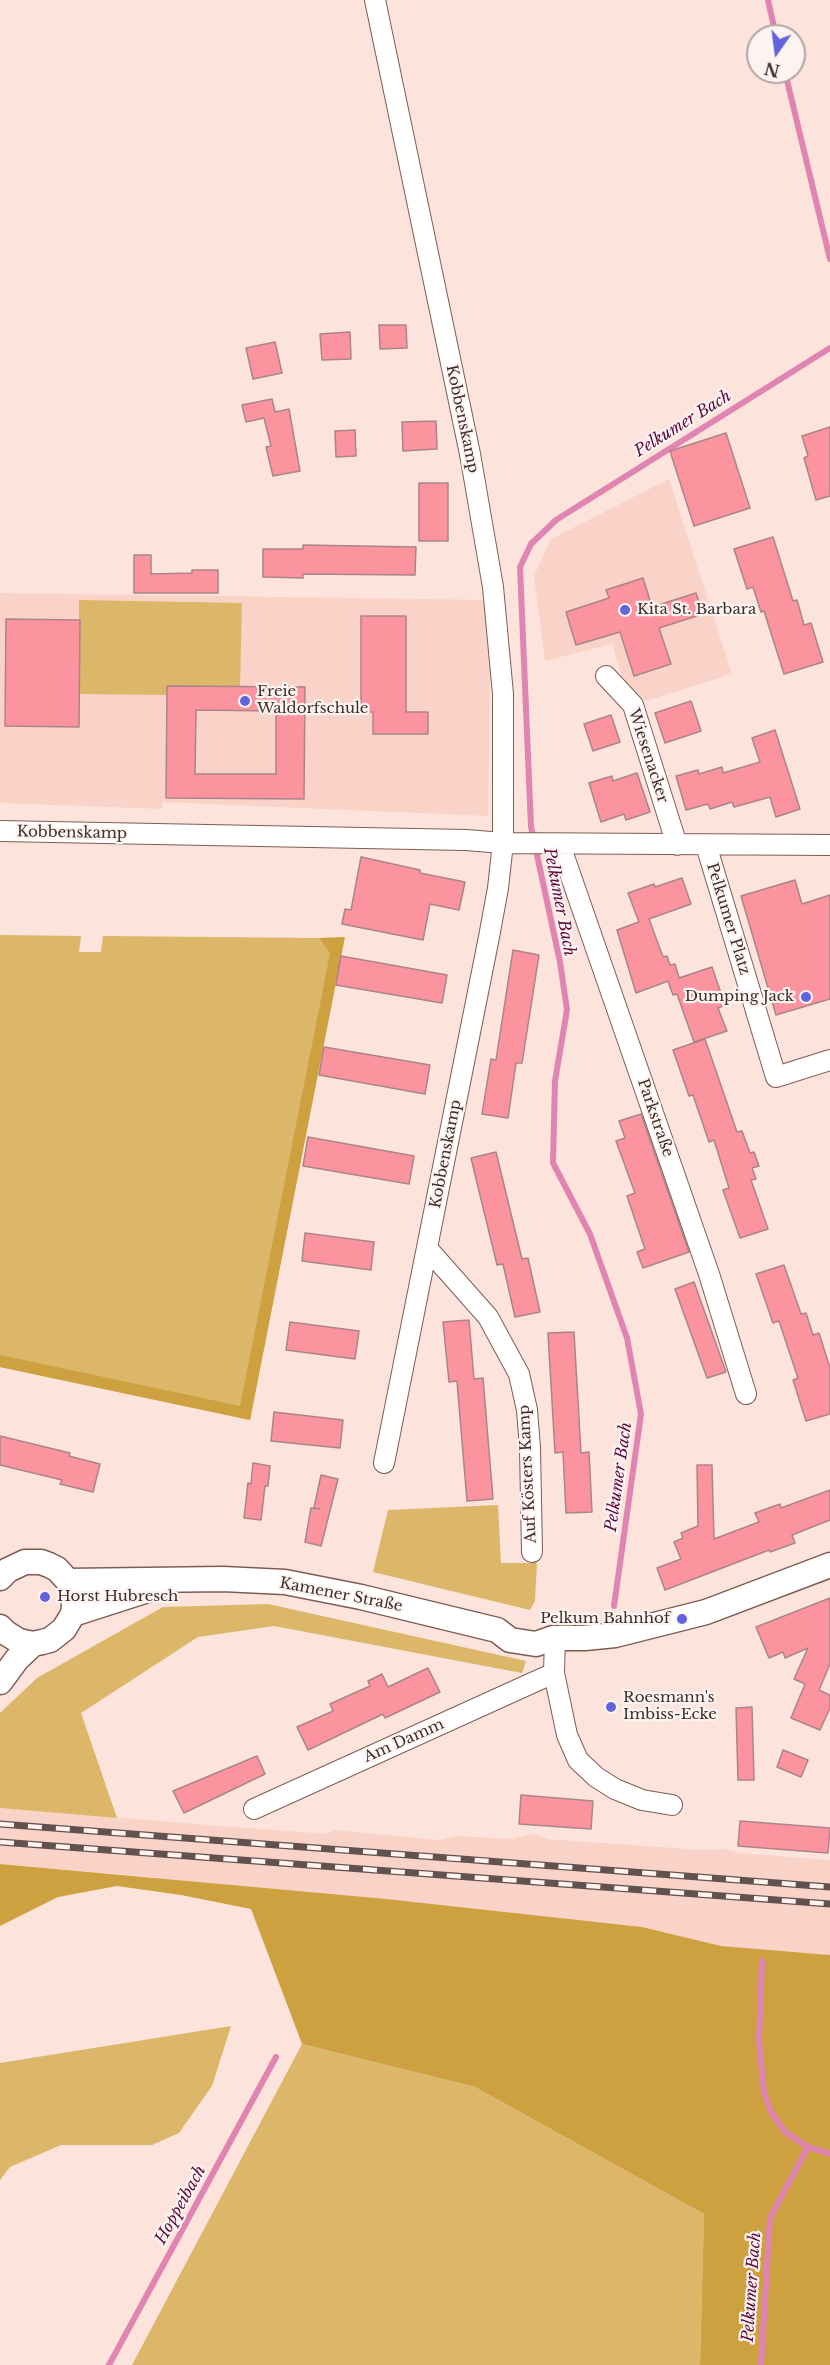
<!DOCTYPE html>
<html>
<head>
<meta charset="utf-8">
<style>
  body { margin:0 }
  #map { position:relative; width:830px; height:2365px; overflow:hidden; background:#fce3dc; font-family:"Libre Baskerville",serif }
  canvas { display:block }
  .north { position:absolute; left:746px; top:24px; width:60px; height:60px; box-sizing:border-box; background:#fdf4f2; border:2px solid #b0a5a2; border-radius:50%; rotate:194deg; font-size:16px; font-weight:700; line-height:24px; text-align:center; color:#3d2e29 }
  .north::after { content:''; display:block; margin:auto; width:21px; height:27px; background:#6264dd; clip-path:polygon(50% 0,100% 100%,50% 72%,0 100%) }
</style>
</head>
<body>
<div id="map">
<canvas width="830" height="2365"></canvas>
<div class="north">N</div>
</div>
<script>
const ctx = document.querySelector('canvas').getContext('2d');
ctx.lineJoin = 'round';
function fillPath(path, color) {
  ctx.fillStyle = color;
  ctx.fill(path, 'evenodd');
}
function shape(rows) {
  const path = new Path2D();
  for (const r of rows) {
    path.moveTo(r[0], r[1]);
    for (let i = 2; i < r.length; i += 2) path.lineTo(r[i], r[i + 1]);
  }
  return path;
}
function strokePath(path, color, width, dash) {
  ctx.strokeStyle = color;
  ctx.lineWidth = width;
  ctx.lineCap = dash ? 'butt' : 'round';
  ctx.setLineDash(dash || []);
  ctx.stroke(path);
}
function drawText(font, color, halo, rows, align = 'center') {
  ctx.font = font + ' "Libre Baskerville",serif';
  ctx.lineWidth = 4.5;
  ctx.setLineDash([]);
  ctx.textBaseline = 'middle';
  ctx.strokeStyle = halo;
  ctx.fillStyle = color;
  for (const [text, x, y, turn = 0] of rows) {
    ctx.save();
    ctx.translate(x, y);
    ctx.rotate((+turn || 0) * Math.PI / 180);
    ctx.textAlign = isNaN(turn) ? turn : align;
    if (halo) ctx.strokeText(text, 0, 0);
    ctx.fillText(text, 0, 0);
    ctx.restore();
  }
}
const built = shape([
  [669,479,732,674,646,701,623,680,612,644,545,661,534,576,551,539],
  [0,593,491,600,488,816,162,802,162,809,0,803],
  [0,1808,220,1826,328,1834,333,1830,440,1840,457,1836,513,1839,529,1834,540,1835,547,1839,702,1850,726,1849,740,1853,830,1860,830,1955,721,1946,642,1927,119,1874,0,1864]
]);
const green = shape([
  [79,600,242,603,240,686,167,686,167,695,79,694],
  [0,935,81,936,79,952,101,952,103,936,319,938,330,954,341,954,250,1420,0,1367],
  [498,1505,501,1563,537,1563,535,1601,530,1610,373,1572,388,1510],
  [268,1604,526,1661,522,1673,274,1626,198,1637,81,1713,117,1818,0,1808,0,1713,37,1678,163,1607],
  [231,2026,212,2086,179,2133,152,2145,61,2145,10,2167,0,2180,0,2063],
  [302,2044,475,2087,704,2214,700,2365,132,2365]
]);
const forest = shape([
  [345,937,250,1420,0,1367,0,1355,240,1406,330,954,319,938],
  [0,1864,386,1899,642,1927,721,1946,830,1955,830,2365,700,2365,704,2214,475,2087,302,2044,251,1909,181,1895,117,1886,58,1897,0,1926]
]);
const stream = shape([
  [768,0,776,36],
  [785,72,830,259],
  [614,1606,641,1414,627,1338,590,1234,553,1163,555,1081,567,1010,560,962,531,827,520,567,531,544,556,520,830,348],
  [762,1961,759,2040,764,2093,771,2112,785,2132,808,2147,830,2154],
  [109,2365,276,2057],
  [761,2365,770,2218,808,2147]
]);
const building = shape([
  [379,325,406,325,407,348,380,349,379,325],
  [350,332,351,359,322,360,320,334,350,332],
  [275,342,282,373,253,379,246,348,275,342],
  [272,399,275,412,289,409,300,471,273,476,266,447,271,446,264,418,246,422,242,405,272,399],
  [436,421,437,449,403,451,402,422,436,421],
  [830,427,830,496,816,500,804,458,808,456,802,436,830,427],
  [355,430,356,456,336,457,335,431,355,430],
  [726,433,750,508,694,526,670,451,726,433],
  [419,483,448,483,448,541,419,541,419,483],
  [773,537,793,601,797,600,804,625,811,623,823,662,784,674,764,611,761,612,753,587,747,589,734,549,773,537],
  [303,545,416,547,415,575,303,574,303,578,263,577,263,549,303,549,303,545],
  [134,555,151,555,151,574,192,573,192,570,218,570,218,593,134,593,134,555],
  [643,578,652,607,696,593,703,614,659,628,671,664,634,676,620,632,576,645,566,612,609,598,606,590,643,578],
  [361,616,406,616,406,712,428,712,428,734,373,734,373,712,361,712,361,616],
  [6,619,80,620,79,727,5,726,6,619],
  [167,686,305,687,304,799,166,798,167,686],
  [196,710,276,711,276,774,195,774,196,710],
  [691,701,701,731,665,743,655,713,691,701],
  [611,715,620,742,593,751,584,724,611,715],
  [775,730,800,809,776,817,770,797,734,807,732,802,710,809,708,804,686,810,676,776,698,770,699,774,722,767,723,773,760,762,752,738,775,730],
  [637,773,650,812,626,820,624,814,601,822,589,783,612,776,613,781,637,773],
  [361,857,420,870,420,873,465,882,459,910,430,904,423,940,342,924,345,909,351,910,361,857],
  [682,878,691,904,649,919,663,957,667,956,670,965,675,964,679,978,712,967,725,1005,718,1008,727,1031,694,1042,677,994,673,995,668,981,636,993,617,930,639,922,628,893,654,884,655,887,682,878],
  [795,880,802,904,830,895,830,999,776,1015,741,896,795,880],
  [513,950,539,955,522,1063,516,1063,508,1118,482,1114,491,1059,496,1060,513,950],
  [341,956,447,975,442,1003,336,985,341,956],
  [705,1039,737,1132,742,1131,750,1153,754,1152,759,1166,752,1168,756,1179,751,1180,768,1229,740,1238,723,1190,729,1188,714,1140,709,1142,693,1095,689,1096,673,1050,705,1039],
  [324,1047,430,1065,425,1094,319,1075,324,1047],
  [641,1114,689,1252,643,1268,637,1252,645,1249,627,1196,635,1193,616,1141,625,1138,619,1121,641,1114],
  [308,1137,414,1156,409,1184,303,1166,308,1137],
  [496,1152,522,1259,528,1258,540,1312,515,1317,503,1264,497,1265,471,1158,496,1152],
  [305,1233,374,1242,371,1270,302,1261,305,1233],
  [784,1265,801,1314,806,1313,813,1335,819,1333,830,1368,830,1414,806,1421,793,1380,798,1378,779,1321,773,1323,756,1274,784,1265],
  [694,1282,726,1372,707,1378,675,1289,694,1282],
  [469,1320,474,1379,483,1378,493,1499,467,1501,457,1381,449,1382,443,1322,469,1320],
  [290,1322,359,1331,355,1359,286,1350,290,1322],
  [574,1332,581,1453,589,1452,592,1512,566,1513,563,1452,555,1453,548,1333,574,1332],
  [274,1412,343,1420,340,1448,271,1441,274,1412],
  [0,1436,70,1453,69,1456,100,1464,93,1492,60,1484,62,1480,0,1465,0,1436],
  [253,1463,270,1466,268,1486,265,1486,261,1520,244,1518,248,1483,251,1484,253,1463],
  [697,1465,712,1465,714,1539,759,1522,755,1513,780,1504,781,1508,830,1490,830,1520,792,1535,795,1543,770,1552,769,1550,665,1590,657,1568,681,1559,674,1542,683,1538,681,1533,698,1526,697,1465],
  [321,1475,338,1479,321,1546,305,1542,311,1508,320,1509,314,1508,321,1475],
  [830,1598,830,1664,819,1690,830,1695,830,1708,820,1730,791,1718,805,1684,794,1679,808,1648,785,1658,783,1652,769,1658,756,1627,830,1598],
  [428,1668,440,1692,385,1718,383,1714,308,1750,297,1727,333,1711,330,1704,370,1686,368,1681,382,1674,388,1687,428,1668],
  [752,1707,754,1780,738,1780,736,1708,752,1707],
  [783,1750,808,1760,801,1777,777,1767,783,1750],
  [257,1756,265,1774,184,1813,173,1791,257,1756],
  [521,1795,593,1801,591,1829,519,1824,521,1795],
  [740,1821,830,1828,828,1853,738,1846,740,1821]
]);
const minor = shape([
  [375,0,470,454,493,587,503,694,503,843,830,845],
  [606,676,633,705,677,845],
  [0,831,466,840,503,843,498,888,489,937,384,1463],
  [560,845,709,1274,746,1394],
  [706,845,776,1077,830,1060],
  [427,1248,488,1317,519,1374,527,1410,530,1448,532,1552],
  [555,1638,554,1673,567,1735,578,1760,596,1777,615,1789,642,1800,672,1805],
  [254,1809,554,1673]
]);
const major = shape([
  [0,1578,8,1570,25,1562,41,1562,49,1565,57,1569,68,1581,74,1597,74,1606,73,1614,64,1629,50,1640,42,1642,33,1644,19,1641,6,1633,0,1627],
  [68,1581,223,1579,285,1582,361,1597,497,1630,510,1640,536,1644,553,1638,585,1638,615,1635,706,1612,830,1565],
  [73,1614,157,1587],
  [0,1682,17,1659,33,1644]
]);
const rail = shape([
  [0,1824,830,1887],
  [0,1842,830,1904]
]);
const markers = [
  [625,610,6,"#6264dd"],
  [245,701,6,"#6264dd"],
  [806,997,6,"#6264dd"],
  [45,1597,6,"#6264dd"],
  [682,1619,6,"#6264dd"],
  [611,1707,6,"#6264dd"]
];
const streetNames = [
  ["Kobbenskamp",462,419,78],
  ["Wiesenacker",648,756,72],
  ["Kobbenskamp",72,833,1],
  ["Pelkumer Platz",728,919,73],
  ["Parkstraße",655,1118,71],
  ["Kobbenskamp",446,1154,-79],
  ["Auf Kösters Kamp",528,1474,-93],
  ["Kamener Straße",341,1595,11],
  ["Am Damm",404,1741,-24]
];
const poiNames = [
  ["Kita St. Barbara",637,610],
  ["Freie",257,692],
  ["Waldorfschule",257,709],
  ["Dumping Jack",794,997,"right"],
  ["Horst Hubresch",57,1597],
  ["Pelkum Bahnhof",670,1619,"right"],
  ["Roesmann's",623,1698],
  ["Imbiss-Ecke",623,1715]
];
const waterNames = [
  ["Pelkumer Bach",683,424,-32],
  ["Pelkumer Bach",559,902,79],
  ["Pelkumer Bach",619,1477,-82],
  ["Hoppeibach",181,2205,-61],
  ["Pelkumer Bach",752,2287,-86]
];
fillPath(built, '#fad3c8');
fillPath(green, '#dcb669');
fillPath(forest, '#cda13f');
strokePath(stream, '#e084b2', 6);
fillPath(building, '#fb949f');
strokePath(building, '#ab8487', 1.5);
strokePath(minor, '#7f5c52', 22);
strokePath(major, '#7f5c52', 27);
strokePath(minor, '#fff', 20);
strokePath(major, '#fff', 24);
strokePath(rail, '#62514c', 7);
strokePath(rail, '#fdf4f2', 4.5, [14]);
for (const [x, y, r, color] of markers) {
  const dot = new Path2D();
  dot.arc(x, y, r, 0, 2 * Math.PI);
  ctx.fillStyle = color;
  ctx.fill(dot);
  strokePath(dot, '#fdf4f2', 2);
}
drawText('15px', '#3d2e29', '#fdf4f2', streetNames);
drawText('15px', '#3d2e29', '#fdf4f2', poiNames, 'left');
drawText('italic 16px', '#5c093c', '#fdf4f2', waterNames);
</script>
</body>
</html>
